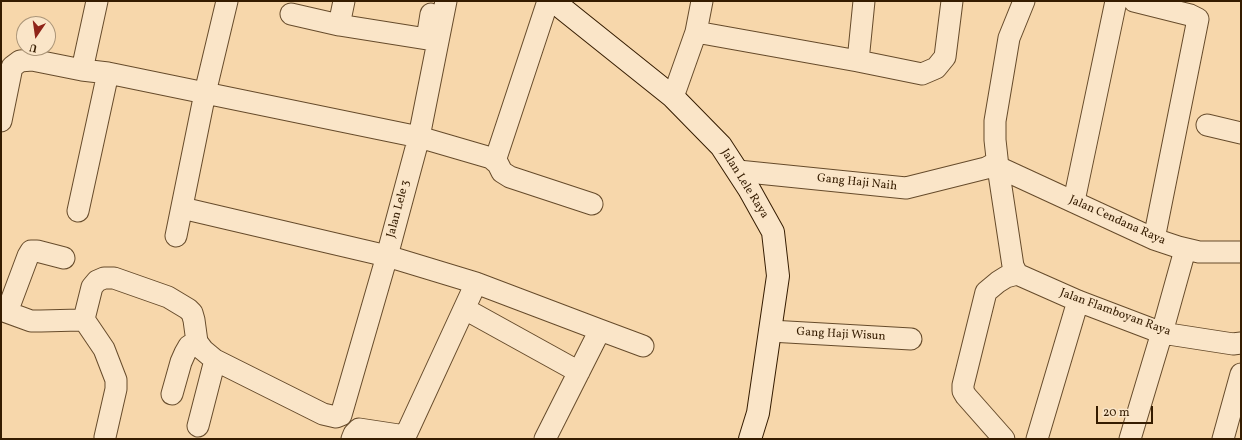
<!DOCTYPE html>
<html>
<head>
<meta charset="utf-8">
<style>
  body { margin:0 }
  #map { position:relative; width:1242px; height:440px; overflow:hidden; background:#f7d7ab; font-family:Vollkorn,serif }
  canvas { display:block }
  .frame { position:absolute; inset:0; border:2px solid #351c00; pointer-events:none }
  .north { position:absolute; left:16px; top:16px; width:40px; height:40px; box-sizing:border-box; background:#fae5c8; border:1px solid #ab9578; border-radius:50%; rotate:193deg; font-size:11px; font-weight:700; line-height:16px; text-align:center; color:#351c00 }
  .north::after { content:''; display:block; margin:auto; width:14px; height:18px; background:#8f2418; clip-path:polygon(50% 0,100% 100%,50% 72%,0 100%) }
  .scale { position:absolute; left:1096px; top:406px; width:57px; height:18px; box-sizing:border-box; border:2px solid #351c00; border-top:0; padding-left:5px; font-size:12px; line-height:14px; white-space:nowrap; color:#351c00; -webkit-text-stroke:3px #fae5c8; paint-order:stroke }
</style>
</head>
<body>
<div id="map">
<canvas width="1242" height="440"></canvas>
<div class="frame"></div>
<div class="north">U</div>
<div class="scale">20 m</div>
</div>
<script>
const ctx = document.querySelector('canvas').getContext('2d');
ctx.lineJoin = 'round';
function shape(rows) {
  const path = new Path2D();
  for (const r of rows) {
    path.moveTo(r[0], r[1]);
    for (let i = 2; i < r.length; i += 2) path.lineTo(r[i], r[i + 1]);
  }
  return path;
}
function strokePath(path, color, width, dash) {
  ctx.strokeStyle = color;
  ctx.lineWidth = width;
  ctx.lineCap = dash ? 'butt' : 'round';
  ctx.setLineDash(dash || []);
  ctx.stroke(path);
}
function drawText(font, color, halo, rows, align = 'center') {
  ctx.font = font + ' Vollkorn,serif';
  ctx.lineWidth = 3;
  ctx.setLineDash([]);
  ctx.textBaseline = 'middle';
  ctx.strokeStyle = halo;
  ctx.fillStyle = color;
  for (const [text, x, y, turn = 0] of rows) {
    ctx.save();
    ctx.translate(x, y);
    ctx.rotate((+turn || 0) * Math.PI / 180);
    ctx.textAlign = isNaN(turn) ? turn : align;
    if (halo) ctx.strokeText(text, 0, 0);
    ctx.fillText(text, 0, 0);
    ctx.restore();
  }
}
const street = shape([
  [1134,1,1190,15,1198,19,1154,239],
  [291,14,339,25,427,39,431,14],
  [339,25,344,1],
  [696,32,858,61,922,74,936,68,945,57,952,1],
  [858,61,864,1],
  [82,70,97,1],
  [673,97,696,32,702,1],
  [1,121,12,67,20,61,32,60,82,70,108,73,419,137,491,158,498,164,502,172,510,177,592,204],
  [1207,125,1241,133],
  [495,161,548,1],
  [998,167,1154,239,1178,247,1199,252,1241,252],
  [738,171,906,188,986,168,997,162],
  [1074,201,1116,1],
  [182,208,387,256,476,283,600,330,643,346],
  [78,211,108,73],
  [176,236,205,93,227,1],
  [1017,274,1013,266,998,167,995,140,995,121,1009,38,1024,1],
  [1017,274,1078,301,1162,333,1233,344,1241,343],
  [465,309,579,372],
  [1,310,31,321,41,321,80,320,83,318,85,315,92,287,97,281,104,278,114,278,168,297,188,309,192,313,194,320,197,342,203,350,215,360,323,414,336,417,341,415,387,256,419,137,446,1],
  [7,312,28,256,31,251,37,251,64,258],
  [83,318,104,349,116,380,116,389,105,437],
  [770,331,911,339],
  [172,394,181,362,185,353,189,346,197,342],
  [198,426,215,360],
  [352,439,354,434,359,429,405,436],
  [404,439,476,283],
  [545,439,600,330],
  [1004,439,966,396,963,391,963,385,986,292,998,282,1006,277,1017,274],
  [1037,439,1078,301],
  [1130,439,1163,329,1185,250],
  [1223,439,1241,374]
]);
const secondary = shape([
  [553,1,673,97,721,146,749,189,773,232,778,276,758,413,750,439]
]);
const streetNames = [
  ["Gang Haji Naih",857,183,6],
  ["Jalan Lele Raya",744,184,58],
  ["Jalan Lele 3",399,209,-75],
  ["Jalan Cendana Raya",1117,221,24],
  ["Jalan Flamboyan Raya",1115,313,20],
  ["Gang Haji Wisun",841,335,3]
];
strokePath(street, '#664b2b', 23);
strokePath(secondary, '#351c00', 24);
strokePath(street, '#fae5c8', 21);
strokePath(secondary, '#fae5c8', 22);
drawText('12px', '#351c00', '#fae5c8', streetNames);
</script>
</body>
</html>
